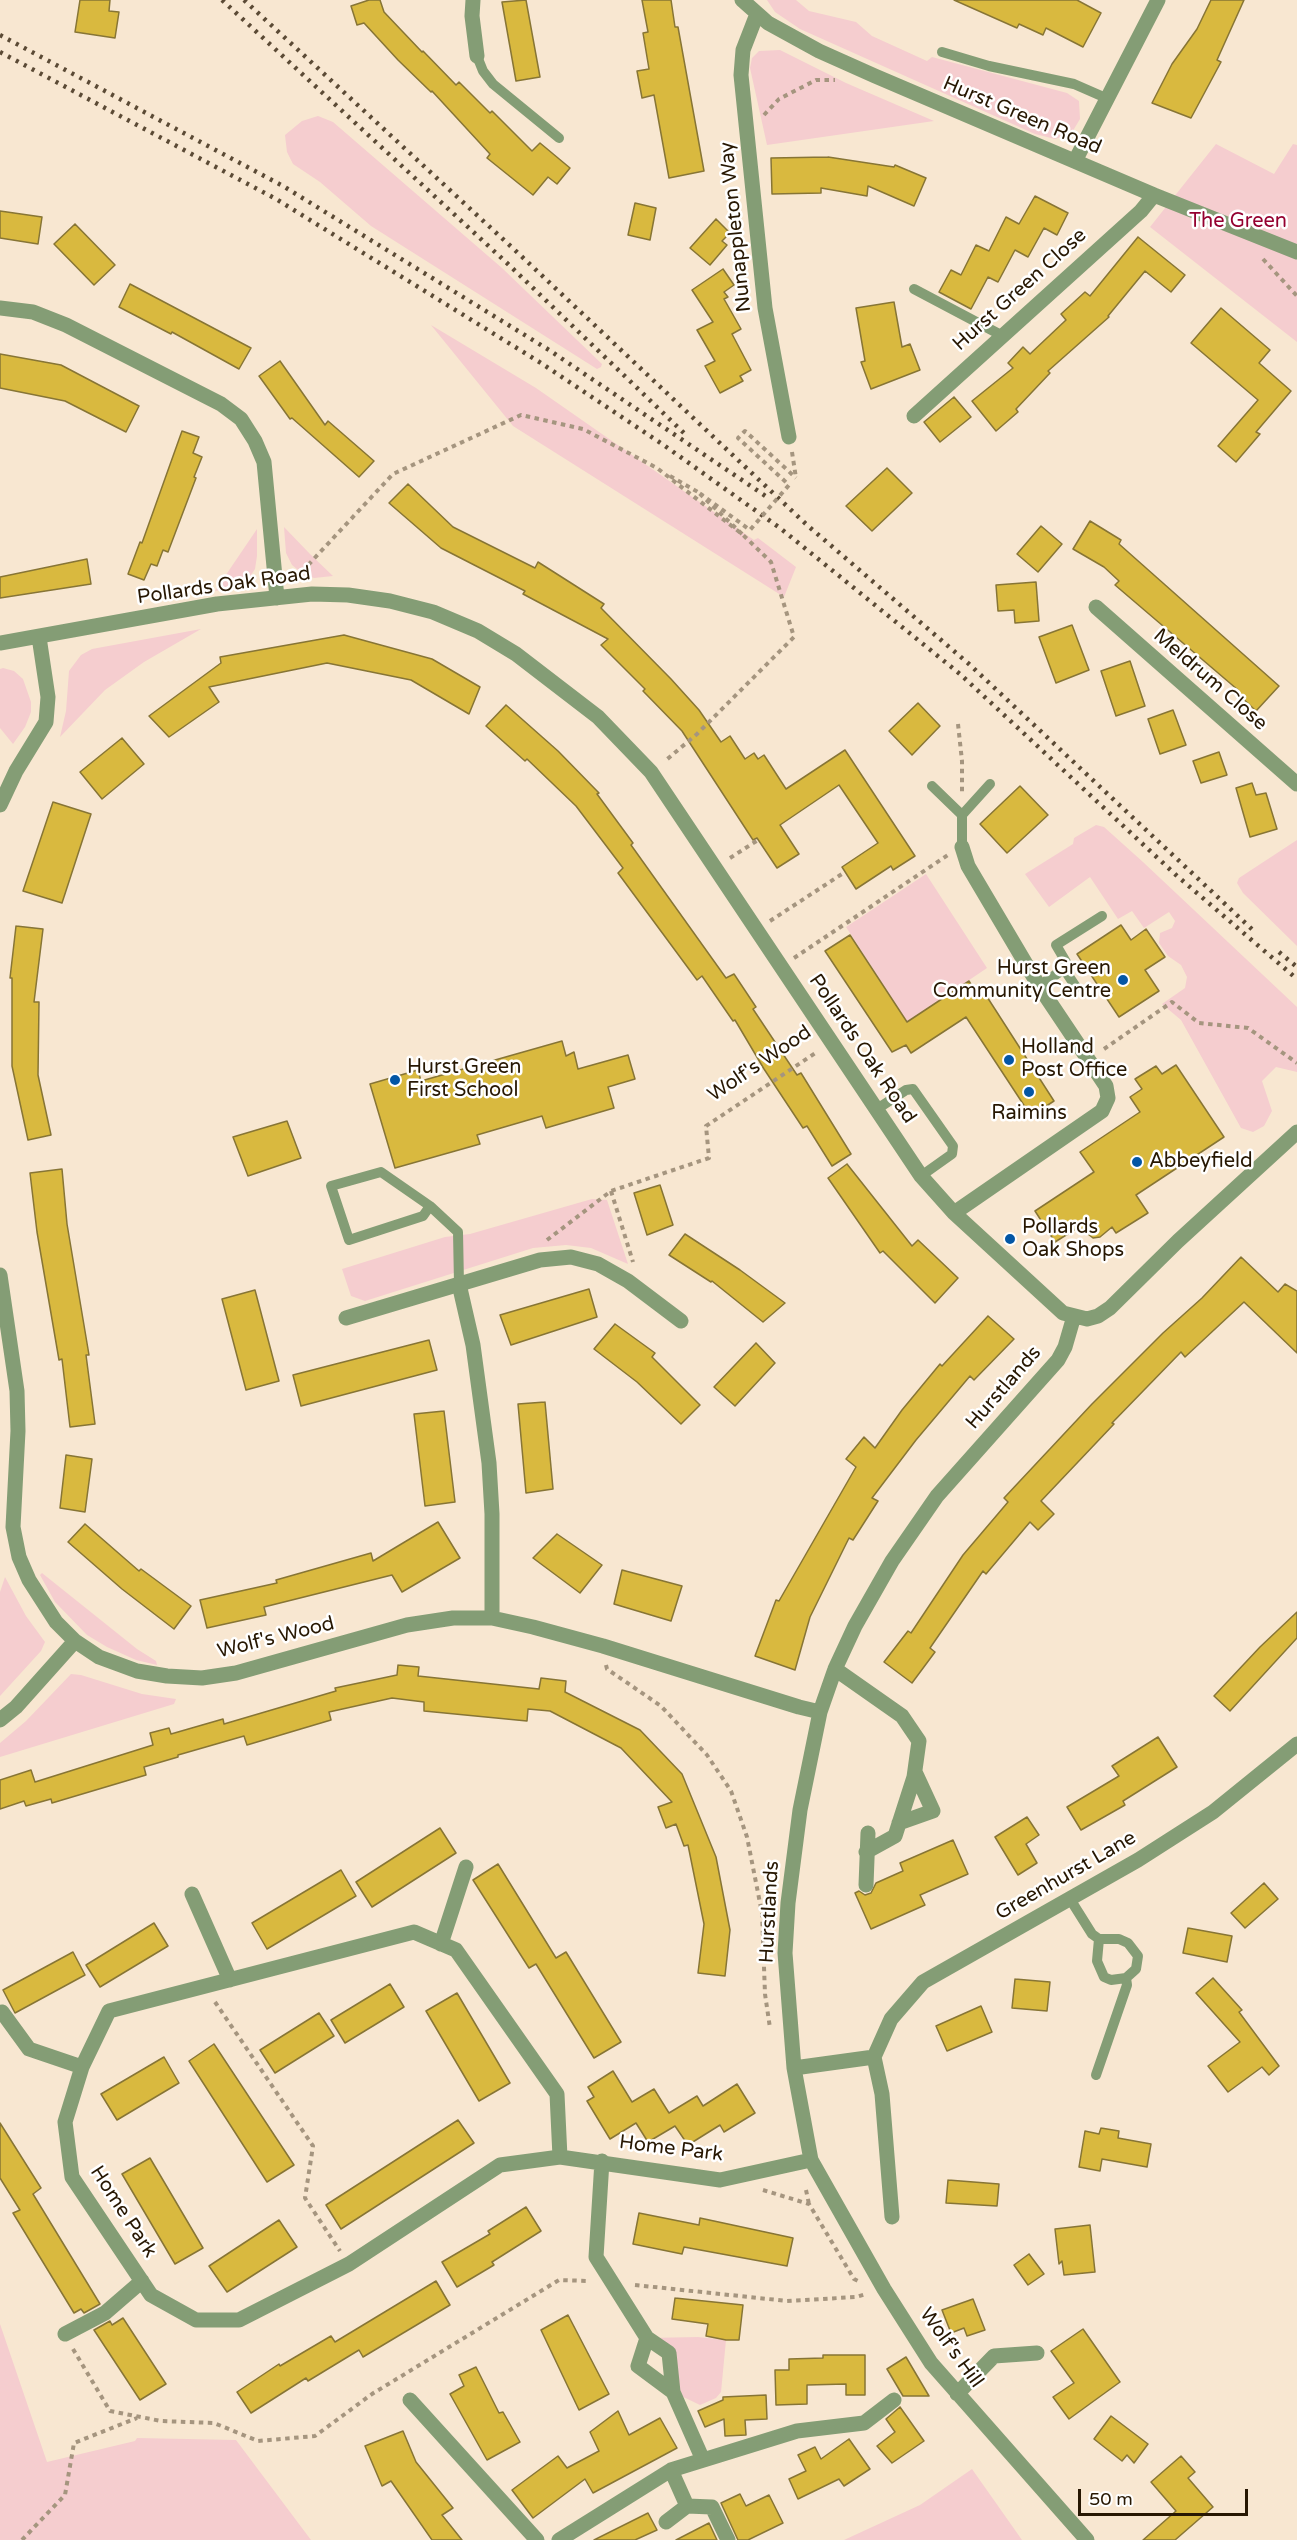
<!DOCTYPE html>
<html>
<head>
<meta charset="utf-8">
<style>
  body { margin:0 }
  #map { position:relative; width:1297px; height:2540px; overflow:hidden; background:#f8e7d1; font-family:"Varela Round",sans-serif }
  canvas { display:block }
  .scale { position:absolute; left:1078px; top:2489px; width:170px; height:27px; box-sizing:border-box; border:3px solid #271702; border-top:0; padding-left:8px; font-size:18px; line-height:21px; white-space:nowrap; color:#271702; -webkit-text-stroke:4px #fff; paint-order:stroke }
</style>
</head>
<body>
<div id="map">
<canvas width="1297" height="2540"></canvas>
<div class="scale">50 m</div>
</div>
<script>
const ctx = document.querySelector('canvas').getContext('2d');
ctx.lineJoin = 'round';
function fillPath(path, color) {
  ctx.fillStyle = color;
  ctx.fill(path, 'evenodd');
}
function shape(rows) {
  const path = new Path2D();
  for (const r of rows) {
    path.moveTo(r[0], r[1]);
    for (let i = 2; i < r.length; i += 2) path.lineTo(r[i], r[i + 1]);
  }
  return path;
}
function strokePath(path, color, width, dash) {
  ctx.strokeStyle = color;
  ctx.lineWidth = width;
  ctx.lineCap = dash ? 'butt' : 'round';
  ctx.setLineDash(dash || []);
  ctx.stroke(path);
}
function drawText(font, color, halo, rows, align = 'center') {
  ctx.font = font + ' "Varela Round",sans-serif';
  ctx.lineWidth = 5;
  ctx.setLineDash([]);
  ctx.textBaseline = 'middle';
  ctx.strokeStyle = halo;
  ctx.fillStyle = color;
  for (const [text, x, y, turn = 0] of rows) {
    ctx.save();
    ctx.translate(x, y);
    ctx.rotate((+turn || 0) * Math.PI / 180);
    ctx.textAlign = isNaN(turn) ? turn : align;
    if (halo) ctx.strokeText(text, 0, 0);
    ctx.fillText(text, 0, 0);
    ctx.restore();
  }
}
const green = shape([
  [767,0,796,0,809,11,856,22,872,36,927,61,932,57,1067,93,1079,101,1080,119,1071,134,1055,139,1035,134,800,29,775,12],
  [780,50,846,83,934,121,767,145,750,68,752,58,759,51],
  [318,116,333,122,502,268,602,364,601,367,597,369,371,226,320,182,293,164,287,152,285,135,302,121],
  [1216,144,1274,174,1293,144,1297,145,1297,342,1150,227],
  [431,325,536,388,754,540,758,538,796,567,784,597,513,426],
  [284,527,310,554,333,576,314,578,303,574,292,565,286,553],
  [257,529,257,556,255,569,247,581,237,587,215,591],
  [201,629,144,662,105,690,60,737,66,711,69,671,81,655,92,649],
  [3,668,14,671,23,679,31,702,31,712,25,727,13,744,0,728,0,669],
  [1096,825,1104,827,1143,862,1297,1007,1297,1072,1276,1067,1262,1081,1272,1111,1264,1126,1253,1132,1241,1128,1181,1020,1162,1004,1185,988,1187,977,1181,965,1168,956,1159,943,1160,933,1172,928,1175,921,1169,912,1144,928,1132,911,1118,919,1090,877,1049,907,1025,874,1073,844,1074,838],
  [1297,840,1297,946,1243,893,1237,883,1239,878],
  [926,874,987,968,907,1022,846,927],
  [592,1199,607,1200,628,1264,591,1248,566,1245,533,1248,365,1301,351,1296,342,1269,445,1237,470,1234],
  [42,1573,137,1649,156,1661,157,1665,136,1660,107,1647,87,1635,55,1602,40,1575],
  [5,1577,26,1616,45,1642,41,1651,0,1696,0,1592],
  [71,1674,81,1675,142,1694,176,1699,174,1704,0,1757,0,1743,26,1721],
  [0,2324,47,2462,135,2441,137,2438,236,2440,311,2540,0,2540],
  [698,2337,726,2340,721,2392,716,2398,700,2405,673,2392,669,2353,647,2338],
  [972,2469,1022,2540,844,2540,920,2505]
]);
const building = shape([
  [80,0,110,0,109,11,119,12,115,38,75,32,80,0],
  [369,0,380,0,384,12,422,52,423,51,456,85,459,82,490,113,492,111,532,151,540,143,570,168,557,184,548,177,533,195,487,158,490,154,432,91,431,92,398,60,364,23,357,25,351,6,369,0],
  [526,0,540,77,516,81,502,2,526,0],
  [642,0,671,0,675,27,678,27,704,171,669,178,654,95,642,98,637,71,649,69,643,33,648,32,642,0],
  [954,0,1077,0,1101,13,1083,47,1046,28,1043,35,1019,24,1017,28,954,0],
  [1211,0,1244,0,1217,60,1221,62,1191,118,1152,103,1172,64,1197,29,1211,0],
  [828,157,894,167,895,165,926,178,914,206,868,186,867,196,821,188,821,193,772,194,771,158,828,157],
  [1035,196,1068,213,1057,235,1044,228,1028,257,1015,250,998,282,988,277,971,309,939,292,951,270,961,275,976,245,989,251,1006,217,1019,224,1035,196],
  [635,203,656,208,650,240,628,235,635,203],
  [0,211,42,217,38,244,0,238,0,211],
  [716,219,730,233,722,241,727,245,710,265,690,248,716,219],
  [75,224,115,265,94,285,54,244,75,224],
  [1138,237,1185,275,1171,292,1145,271,1108,316,1109,317,1048,371,1050,373,1016,409,1018,412,996,431,972,401,1013,368,1008,363,1023,347,1030,354,1066,320,1061,314,1085,292,1090,296,1138,237],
  [723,269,734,285,724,292,728,297,724,299,741,329,732,334,751,370,740,376,743,381,720,393,705,366,715,361,697,330,713,322,692,290,723,269],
  [130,284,251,348,239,369,172,332,171,334,119,307,130,284],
  [894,302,902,347,910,344,920,370,871,389,861,362,865,361,856,308,894,302],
  [1221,308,1270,350,1259,363,1291,391,1256,432,1260,434,1236,462,1218,446,1258,400,1191,343,1221,308],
  [0,354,61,365,139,406,126,432,65,401,0,388,0,354],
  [280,361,325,425,328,421,374,461,359,477,292,418,290,419,259,376,280,361],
  [954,397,971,417,940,442,924,422,954,397],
  [182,431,199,437,193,453,202,457,194,477,196,478,168,552,163,550,157,566,151,564,144,580,128,574,140,542,142,543,182,431],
  [887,468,912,493,872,531,846,506,887,468],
  [408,484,453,527,535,568,538,562,604,604,601,608,671,679,699,710,721,742,730,736,745,759,754,753,758,759,764,755,786,789,845,750,915,856,893,870,891,866,856,889,842,867,878,843,839,785,780,825,799,854,777,868,757,838,753,840,682,731,643,691,645,689,601,645,608,639,523,594,525,591,441,548,389,503,408,484],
  [1090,521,1121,540,1119,544,1279,686,1256,711,1236,692,1238,690,1115,585,1119,581,1104,567,1073,549,1090,521],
  [1041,526,1062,544,1038,572,1017,554,1041,526],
  [87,559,91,584,0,598,0,577,87,559],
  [1036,582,1039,621,1015,623,1014,610,998,611,996,585,1036,582],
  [1072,625,1089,670,1056,683,1039,637,1072,625],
  [344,635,432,659,480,687,469,714,411,680,327,663,209,687,219,702,169,737,149,716,221,663,220,657,344,635],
  [1130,661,1145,706,1116,716,1101,671,1130,661],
  [918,703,940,726,912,755,889,731,918,703],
  [506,705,558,751,599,793,597,794,633,843,631,845,726,978,734,974,756,1007,753,1009,797,1075,801,1073,851,1154,832,1166,807,1126,803,1128,764,1069,735,1020,733,1021,702,976,697,980,618,873,623,868,576,806,527,759,525,761,486,726,506,705],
  [1173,710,1186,745,1160,754,1148,719,1173,710],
  [122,738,144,764,102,799,80,772,122,738],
  [1219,752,1227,775,1201,783,1193,761,1219,752],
  [1252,783,1256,795,1266,793,1277,829,1250,837,1236,788,1252,783],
  [1020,786,1048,815,1007,853,980,824,1020,786],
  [53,802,91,814,62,903,23,891,53,802],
  [1121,925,1131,940,1146,929,1165,957,1145,970,1159,991,1119,1017,1077,954,1121,925],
  [16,926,43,929,34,1002,39,1002,38,1075,51,1135,28,1140,12,1066,12,978,10,978,16,926],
  [850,935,907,1022,969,981,976,993,982,989,1054,1101,1031,1116,966,1017,911,1053,906,1045,892,1052,825,951,850,935],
  [562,1041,566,1056,574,1052,578,1069,628,1055,635,1079,608,1087,614,1108,546,1128,542,1116,477,1135,480,1144,395,1168,370,1084,418,1070,421,1081,562,1041],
  [1176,1065,1224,1137,1136,1195,1148,1213,1116,1233,1112,1227,1100,1237,1093,1238,1079,1227,1055,1242,1035,1211,1094,1172,1080,1152,1140,1112,1130,1097,1142,1089,1135,1079,1156,1066,1162,1074,1176,1065],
  [287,1121,301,1158,248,1176,233,1137,287,1121],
  [847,1164,912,1246,918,1240,958,1278,935,1303,883,1251,880,1253,828,1178,847,1164],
  [62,1169,67,1224,89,1355,86,1355,95,1424,70,1427,62,1359,59,1360,37,1232,30,1173,62,1169],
  [660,1185,673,1225,647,1235,634,1193,660,1185],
  [685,1234,740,1270,785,1303,763,1322,712,1281,711,1282,669,1255,685,1234],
  [1241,1257,1278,1292,1285,1284,1297,1291,1297,1353,1244,1302,1185,1357,1181,1352,1112,1423,1114,1424,1041,1501,1054,1514,1038,1530,1030,1522,986,1574,983,1571,930,1648,935,1652,912,1683,884,1662,908,1631,911,1633,963,1555,1008,1502,1004,1498,1092,1404,1163,1333,1202,1298,1241,1257],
  [589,1289,597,1317,511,1345,500,1315,589,1289],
  [255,1290,279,1381,246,1390,222,1299,255,1290],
  [988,1316,1014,1339,974,1380,970,1376,916,1440,872,1498,878,1501,853,1540,849,1538,810,1617,795,1670,755,1656,776,1600,779,1601,856,1467,846,1459,864,1437,875,1448,902,1410,940,1364,942,1366,988,1316],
  [615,1324,655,1353,652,1357,700,1405,681,1424,637,1382,594,1349,615,1324],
  [429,1340,437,1370,301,1406,293,1375,429,1340],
  [756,1343,775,1363,735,1406,714,1387,756,1343],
  [545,1402,553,1489,526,1493,518,1404,545,1402],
  [444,1411,455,1502,425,1506,414,1414,444,1411],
  [66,1455,92,1459,85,1512,60,1508,66,1455],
  [438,1522,460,1558,402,1592,392,1575,264,1607,266,1615,207,1628,200,1600,277,1583,276,1580,371,1553,373,1561,438,1522],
  [85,1524,139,1571,141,1569,191,1606,174,1629,122,1589,68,1542,85,1524],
  [557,1534,602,1565,580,1593,533,1558,557,1534],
  [622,1570,682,1586,671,1621,614,1604,622,1570],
  [1297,1612,1297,1638,1230,1711,1214,1696,1260,1647,1297,1612],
  [398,1665,419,1667,418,1676,539,1689,541,1678,566,1681,565,1692,640,1730,682,1774,716,1857,730,1930,725,1976,698,1973,704,1924,688,1845,684,1846,676,1824,666,1828,658,1807,672,1802,621,1748,550,1711,528,1709,527,1721,424,1711,424,1702,392,1698,329,1712,331,1720,247,1745,244,1736,178,1755,178,1757,144,1767,146,1775,52,1803,51,1799,26,1806,24,1801,0,1809,0,1780,31,1770,35,1782,153,1745,150,1733,169,1728,171,1734,223,1719,224,1724,336,1691,335,1688,397,1675,398,1665],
  [1158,1737,1177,1767,1123,1801,1125,1805,1081,1830,1067,1807,1119,1776,1112,1766,1158,1737],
  [1027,1817,1039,1835,1026,1844,1037,1863,1018,1875,995,1837,1027,1817],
  [440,1828,456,1853,372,1907,356,1882,440,1828],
  [953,1840,968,1874,920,1895,925,1905,871,1929,855,1893,859,1891,865,1895,871,1893,876,1883,903,1871,900,1863,953,1840],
  [498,1864,556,1958,566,1952,621,2042,594,2058,536,1964,529,1968,473,1880,498,1864],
  [341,1870,356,1896,267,1949,252,1923,341,1870],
  [1264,1883,1278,1899,1245,1928,1231,1913,1264,1883],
  [154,1923,168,1946,100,1987,86,1965,154,1923],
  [1188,1928,1232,1936,1227,1962,1183,1953,1188,1928],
  [73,1952,85,1975,15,2013,3,1990,73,1952],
  [1213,1978,1242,2010,1239,2012,1279,2066,1269,2075,1262,2067,1228,2092,1208,2066,1240,2042,1196,1993,1213,1978],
  [1015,1979,1050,1982,1047,2011,1012,2008,1015,1979],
  [390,1984,404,2007,345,2043,331,2020,390,1984],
  [457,1993,510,2083,479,2101,426,2011,457,1993],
  [981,2006,992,2032,947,2051,936,2026,981,2006],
  [319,2013,334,2036,275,2073,260,2050,319,2013],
  [214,2044,294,2165,267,2182,189,2061,214,2044],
  [164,2057,179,2083,117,2120,101,2094,164,2057],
  [613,2071,632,2102,654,2089,669,2113,697,2096,703,2106,737,2084,755,2113,724,2132,720,2125,688,2145,675,2126,648,2142,636,2123,610,2139,587,2101,594,2097,588,2087,613,2071],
  [458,2120,474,2143,341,2229,326,2205,458,2120],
  [0,2123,41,2188,33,2194,100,2304,84,2313,81,2309,74,2313,13,2213,20,2210,0,2178,0,2123],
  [1101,2128,1119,2131,1118,2138,1151,2144,1147,2167,1102,2159,1100,2171,1079,2167,1085,2131,1099,2134,1101,2128],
  [150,2158,203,2248,175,2264,122,2174,150,2158],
  [948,2180,999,2184,997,2206,946,2203,948,2180],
  [526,2207,541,2231,492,2262,494,2265,457,2287,442,2262,490,2234,488,2231,526,2207],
  [639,2213,699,2225,700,2218,793,2238,787,2266,684,2247,682,2254,633,2244,639,2213],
  [279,2220,297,2247,227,2292,209,2266,279,2220],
  [1090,2225,1095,2272,1064,2275,1062,2261,1059,2264,1055,2229,1090,2225],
  [1029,2254,1044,2274,1028,2285,1014,2265,1029,2254],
  [436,2281,450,2305,363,2357,359,2350,308,2381,306,2378,251,2413,237,2392,279,2364,280,2366,331,2336,335,2342,436,2281],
  [675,2298,743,2305,739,2340,726,2340,706,2336,708,2324,672,2319,675,2298],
  [973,2299,985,2330,967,2336,964,2328,951,2333,942,2310,973,2299],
  [568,2315,609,2394,579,2410,541,2330,568,2315],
  [123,2318,166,2384,140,2400,94,2330,110,2321,112,2325,123,2318],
  [1083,2329,1120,2382,1069,2419,1053,2397,1074,2383,1051,2351,1083,2329],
  [823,2355,865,2355,865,2395,846,2395,846,2384,807,2385,807,2404,776,2405,775,2370,789,2370,789,2359,823,2358,823,2355],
  [906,2357,929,2396,903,2396,887,2369,906,2357],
  [476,2367,499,2413,503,2412,520,2442,487,2460,450,2394,464,2386,459,2375,476,2367],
  [766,2395,767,2419,745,2420,746,2435,725,2436,724,2419,705,2427,698,2411,723,2400,723,2397,766,2395],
  [900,2407,924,2441,892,2463,877,2446,895,2432,886,2419,900,2407],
  [618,2411,629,2435,660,2418,677,2448,593,2493,585,2479,533,2518,512,2490,558,2456,567,2468,599,2451,590,2432,618,2411],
  [1111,2416,1148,2444,1134,2463,1127,2455,1122,2461,1094,2439,1111,2416],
  [403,2431,416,2462,453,2508,442,2515,462,2540,432,2540,391,2481,382,2486,365,2446,403,2431],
  [849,2439,870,2469,844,2486,839,2479,798,2499,789,2479,806,2471,798,2455,815,2447,821,2459,849,2439],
  [1181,2456,1195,2472,1188,2478,1213,2507,1175,2540,1143,2540,1176,2511,1151,2482,1181,2456],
  [740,2494,746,2506,769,2495,783,2523,748,2540,738,2540,721,2503,740,2494],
  [648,2513,657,2530,635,2540,594,2540,648,2513],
  [709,2523,717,2540,676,2540,709,2523]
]);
const path = shape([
  [764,115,779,99,816,80,835,80],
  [1263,259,1297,296],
  [792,452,796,478],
  [670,476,698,492],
  [296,578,393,474,521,415,583,429,657,468,742,534,771,562,794,637,697,734,665,761],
  [958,724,962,761,962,792],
  [730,858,758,840],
  [770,921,845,872],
  [794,958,948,855],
  [1104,1049,1172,1002,1199,1023,1248,1028,1297,1063],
  [611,1191,633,1262],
  [547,1240,611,1191,709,1158,706,1126,817,1052],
  [606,1665,607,1669,661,1706,707,1755,731,1791,747,1837,762,1913,765,1994,770,2028],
  [215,2002,313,2146,305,2198,340,2251],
  [763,2190,809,2204,854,2279,858,2281],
  [806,2190,809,2204],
  [635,2285,787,2301,856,2297,866,2294],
  [73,2349,110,2411,161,2421,214,2423,258,2441,315,2436,372,2394,559,2280,589,2281],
  [22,2540,65,2495,74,2443,137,2418]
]);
const lane = shape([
  [942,52,989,66,1074,84,1106,98],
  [477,56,483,71,493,84,559,138],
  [914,289,1001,335],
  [932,786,962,815,962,847],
  [962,815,990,784],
  [1064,969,1066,962,1056,945,1102,916],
  [1039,986,1064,969,1076,987],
  [877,1109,906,1090,913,1089,953,1146,952,1154,921,1176],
  [430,1206,423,1216,349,1240,331,1186,381,1172,430,1206,458,1232,459,1284],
  [1070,1899,1092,1934,1099,1939,1119,1939,1128,1943,1138,1956,1136,1969,1126,1978,1127,1985,1096,2075],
  [1099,1939,1097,1961,1104,1977,1111,1980,1126,1978]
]);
const street = shape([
  [473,0,472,16,477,56],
  [742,0,768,23,819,51,875,76,1154,195,1297,252],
  [757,14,743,50,741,75,765,308,789,437],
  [1075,161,1158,0],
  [0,308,33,312,66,325,221,404,241,419,255,441,264,462,277,598],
  [914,416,1141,211,1154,195],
  [1096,607,1297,784],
  [0,643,217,604,312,594,348,595,390,601,433,612,478,631,516,654,598,717,651,772,921,1176,954,1213,1063,1313,1087,1319,1098,1316,1110,1308,1178,1241,1297,1132],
  [0,805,16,771,46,722,48,697,39,637],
  [954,1213,1102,1111,1108,1098,1106,1086,1039,986,968,866,962,847],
  [0,1275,17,1391,18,1431,13,1527,19,1557,29,1580,56,1622,75,1641,99,1657,137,1671,167,1676,202,1678,236,1673,407,1625,453,1618,492,1618,533,1627,603,1646,799,1707,820,1712],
  [459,1284,473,1345,489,1463,492,1514,492,1618],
  [1074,1316,1065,1347,1058,1360,937,1496,892,1561,855,1626,835,1669,820,1712,800,1810,788,1903,785,1953,794,2068,811,2160,884,2289,931,2363,1087,2540],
  [346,1318,540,1260,571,1257,598,1264,628,1281,681,1321],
  [835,1669,902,1716,919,1741,914,1777,895,1836,866,1852],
  [0,1720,16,1707,75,1641],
  [899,1823,933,1811,915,1772],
  [866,1885,868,1833],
  [192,1894,230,1980],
  [441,1944,466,1867],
  [2,2012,29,2049,82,2067],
  [874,2057,882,2094,892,2217],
  [794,2068,874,2057,891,2019,923,1982,1138,1860,1213,1812,1297,1744],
  [560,2157,557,2094,456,1950,414,1932,109,2011,82,2067,65,2122,72,2177,151,2295,196,2320,239,2320,349,2264,500,2165,560,2157,720,2180,811,2160],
  [602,2161,596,2257,647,2338,669,2353,673,2392,703,2460],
  [65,2334,105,2313,142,2281],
  [647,2338,638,2366,673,2392],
  [957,2394,994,2356,1037,2353],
  [410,2400,537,2540],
  [671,2470,687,2506],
  [666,2522,687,2506,712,2507,728,2540],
  [559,2540,671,2470,797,2431,864,2423,894,2400]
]);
const rail = shape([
  [222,0,508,264,684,433],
  [244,0,518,253,807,525,969,664,1256,933],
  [0,35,283,186,549,350,770,499],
  [0,52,276,199,541,363,665,446,780,528,960,674,1176,875,1297,979],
  [1279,952,1297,967]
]);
const pathBridge = shape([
  [742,534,698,492,750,530,789,485,738,438,745,431,796,478]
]);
const markers = [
  [1123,980,6,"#0356a5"],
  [1009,1060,6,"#0356a5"],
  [395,1080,6,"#0356a5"],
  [1029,1092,6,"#0356a5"],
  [1137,1162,6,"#0356a5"],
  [1010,1239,6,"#0356a5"]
];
const streetNames = [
  ["Hurst Green Road",1022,116,23],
  ["Nunappleton Way",736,227,-96],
  ["Hurst Green Close",1020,290,-42],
  ["Pollards Oak Road",224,586,-8],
  ["Meldrum Close",1210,680,41],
  ["Pollards Oak Road",862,1049,56],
  ["Wolf's Wood",760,1064,-34],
  ["Hurstlands",1004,1388,-49],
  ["Wolf's Wood",276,1638,-14],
  ["Greenhurst Lane",1066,1876,-30],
  ["Hurstlands",770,1912,-87],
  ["Home Park",671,2149,7],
  ["Home Park",123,2212,57],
  ["Wolf's Hill",951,2348,54]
];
const parkNames = [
  ["The Green",1238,222]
];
const poiNames = [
  ["Hurst Green",1111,969,"right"],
  ["Community Centre",1111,992,"right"],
  ["Holland",1021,1048],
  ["Post Office",1021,1071],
  ["Hurst Green",407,1068],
  ["First School",407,1091],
  ["Raimins",1029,1114,"center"],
  ["Abbeyfield",1149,1162],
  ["Pollards",1022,1228],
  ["Oak Shops",1022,1251]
];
fillPath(green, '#f5cdcf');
fillPath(building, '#d9b93f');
strokePath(building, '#877535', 1.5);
strokePath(path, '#a5957f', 4, [4.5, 4.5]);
strokePath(lane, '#849d75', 10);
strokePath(street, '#849d75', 15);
strokePath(rail, '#5b4a35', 4.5, [3, 6]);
strokePath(pathBridge, '#a5957f', 4, [4.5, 4.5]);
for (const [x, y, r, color] of markers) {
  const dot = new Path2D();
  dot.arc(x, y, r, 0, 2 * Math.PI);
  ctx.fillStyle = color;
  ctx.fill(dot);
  strokePath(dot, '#fff', 2);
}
drawText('20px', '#271702', '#fff', streetNames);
drawText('20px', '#940030', '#fff', parkNames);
drawText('20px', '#271702', '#fff', poiNames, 'left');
</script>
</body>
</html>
